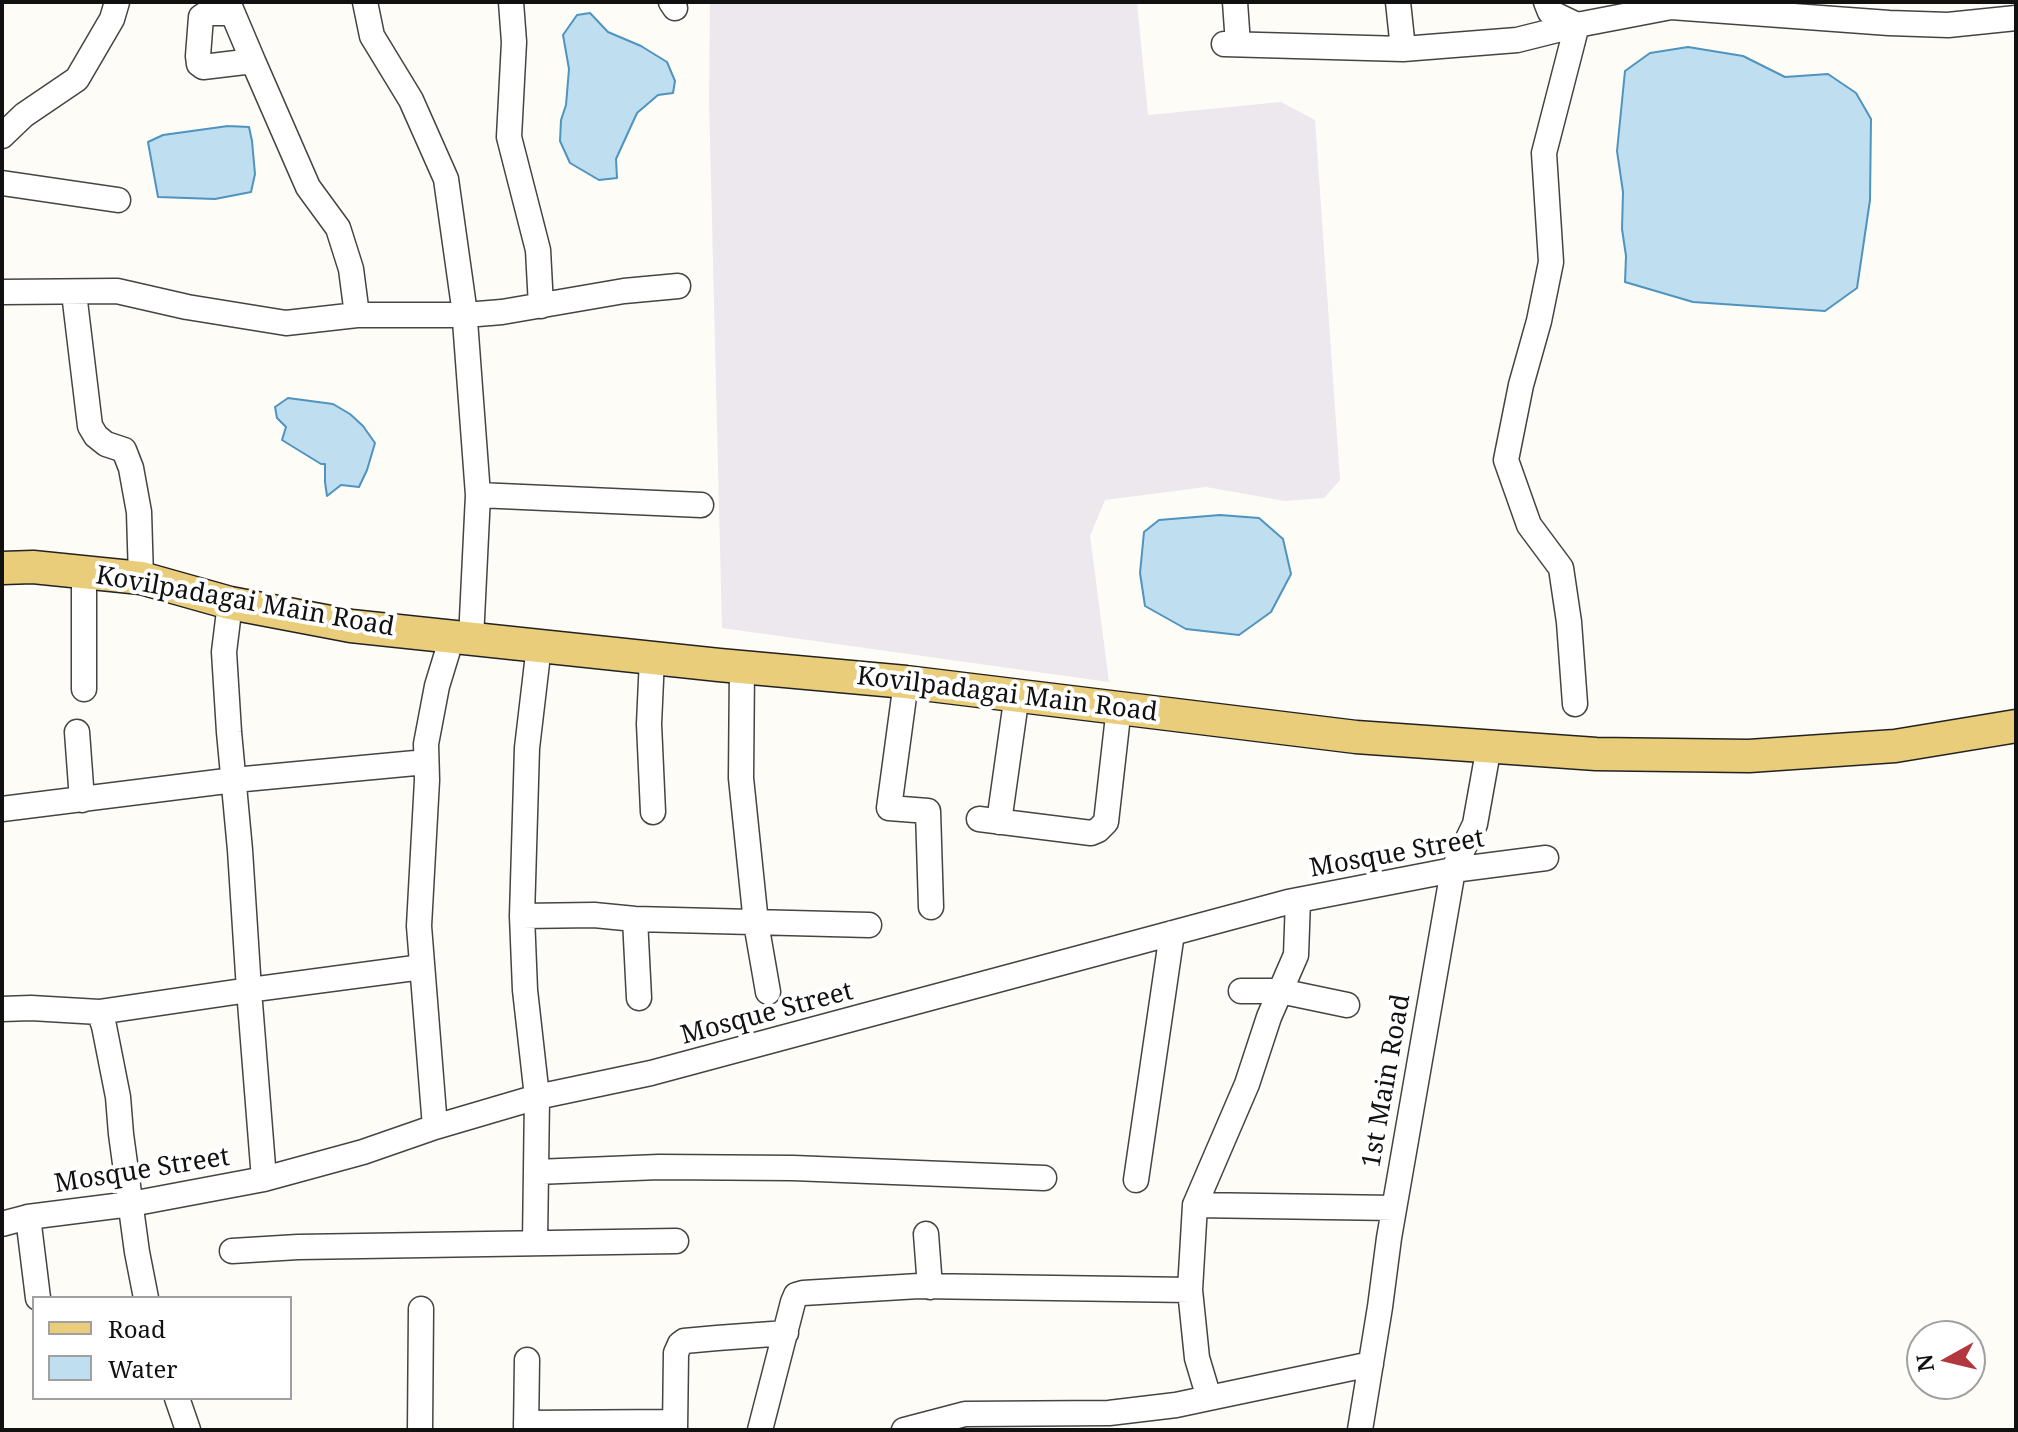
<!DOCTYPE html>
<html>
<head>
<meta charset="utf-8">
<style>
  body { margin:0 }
  #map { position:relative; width:2018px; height:1432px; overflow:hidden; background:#fefcf6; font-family:"Noto Serif",serif }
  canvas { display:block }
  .frame { position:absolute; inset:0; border:4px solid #111; pointer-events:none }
  .legend { position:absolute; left:32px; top:1296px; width:260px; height:104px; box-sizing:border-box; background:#fff; border:2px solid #a0a0a0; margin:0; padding:10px 14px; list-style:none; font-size:24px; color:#111 }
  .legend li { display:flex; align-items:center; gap:16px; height:40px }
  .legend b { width:40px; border:2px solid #a0a0a0 }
  .north { position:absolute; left:1906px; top:1320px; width:80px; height:80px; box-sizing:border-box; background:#fff; border:2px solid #a0a0a0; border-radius:50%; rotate:262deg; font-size:22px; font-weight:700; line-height:32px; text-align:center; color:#111 }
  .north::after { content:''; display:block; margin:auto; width:28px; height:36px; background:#b2373f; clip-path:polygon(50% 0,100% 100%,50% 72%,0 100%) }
</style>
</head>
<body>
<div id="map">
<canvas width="2018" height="1432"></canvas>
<div class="frame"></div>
<ul class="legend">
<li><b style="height:10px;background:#e9cd7a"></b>Road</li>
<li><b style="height:22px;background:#bfdef0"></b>Water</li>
</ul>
<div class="north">N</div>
</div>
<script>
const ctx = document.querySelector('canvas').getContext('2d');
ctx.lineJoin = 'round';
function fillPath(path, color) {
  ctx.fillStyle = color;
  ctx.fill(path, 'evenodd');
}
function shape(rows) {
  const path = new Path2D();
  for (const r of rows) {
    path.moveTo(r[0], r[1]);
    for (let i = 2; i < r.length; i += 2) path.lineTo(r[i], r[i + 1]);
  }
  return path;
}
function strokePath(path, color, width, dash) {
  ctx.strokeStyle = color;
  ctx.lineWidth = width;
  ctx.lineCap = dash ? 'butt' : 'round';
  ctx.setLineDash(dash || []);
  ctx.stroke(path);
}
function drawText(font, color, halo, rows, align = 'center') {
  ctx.font = font + ' "Noto Serif",serif';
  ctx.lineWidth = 8;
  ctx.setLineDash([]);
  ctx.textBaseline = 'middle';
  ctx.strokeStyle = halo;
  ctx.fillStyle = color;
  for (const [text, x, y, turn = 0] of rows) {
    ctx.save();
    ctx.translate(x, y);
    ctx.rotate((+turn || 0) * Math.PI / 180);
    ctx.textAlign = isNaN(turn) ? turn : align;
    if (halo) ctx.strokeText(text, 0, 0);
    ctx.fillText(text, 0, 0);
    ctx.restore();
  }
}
const industrial = shape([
  [710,2,1137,2,1148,115,1281,102,1315,120,1340,480,1324,498,1285,501,1206,487,1105,500,1090,536,1109,682,722,628,709,100]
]);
const water = shape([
  [590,13,608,32,641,46,667,62,675,81,673,93,658,95,637,113,616,159,617,178,599,180,570,163,560,141,561,120,566,105,569,69,563,35,577,15,590,13],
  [1688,47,1743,56,1785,77,1828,74,1856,93,1871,119,1870,200,1857,288,1825,311,1693,302,1625,282,1626,256,1622,229,1623,192,1617,151,1625,71,1650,53,1688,47],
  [228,126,249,127,252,141,255,174,251,192,215,199,158,197,148,142,163,135,228,126],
  [288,398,333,404,350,414,363,426,375,443,367,470,359,487,341,485,327,496,325,482,325,464,321,464,282,440,286,427,277,418,275,407,288,398],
  [1220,515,1259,518,1283,539,1291,574,1271,612,1239,635,1186,629,1145,606,1140,573,1144,532,1159,520,1220,515]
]);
const minor = shape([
  [228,2,253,61],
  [365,2,372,36,411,100,446,179,464,307,478,495,471,639],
  [511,2,514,42,509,137,538,250,541,306],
  [671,2,675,8],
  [1235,2,1238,44],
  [1398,2,1403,49],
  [1546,2,1550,12,1577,25,1544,153,1551,262,1539,321,1521,385,1506,460,1529,525,1561,568,1569,622,1575,704],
  [232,13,207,13,201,17,198,56,199,64,203,67,253,61,308,187,338,228,351,269,357,315],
  [1224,44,1403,49,1517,40,1577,25,1671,7,1889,23,1948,25,2016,18],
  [2,136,24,115,77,79,112,19,117,2],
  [2,183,118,200],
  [2,292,117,291,187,307,286,323,357,315,465,315,502,312,624,291,678,286],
  [74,293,90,426,96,436,106,444,124,450,131,468,139,512,141,578],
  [478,495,701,505],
  [230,603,224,652,229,732,240,850,249,990,264,1179],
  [652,658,649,724,653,812],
  [742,667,741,778,756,923,768,992],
  [906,682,889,808,928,811,931,907],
  [84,689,84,573],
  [77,732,82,800],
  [2,809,234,780,426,762],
  [979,819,1091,833,1098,830,1106,822,1119,707],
  [999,822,1017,694],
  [1298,900,1296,955,1269,1017,1247,1084,1195,1205,1190,1290,1197,1358,1209,1398,1371,1364],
  [522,916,594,915,635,919,869,925],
  [635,919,639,998],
  [1241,991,1280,991,1347,1005],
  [2,1009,31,1008,99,1012,249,990,422,967],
  [99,1012,104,1026,118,1097,121,1134,137,1252,146,1298],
  [435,1127,419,926,427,780,426,744,437,686,452,637],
  [536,1172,659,1167,793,1168,1044,1178],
  [1136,1180,1172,933],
  [1195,1205,1394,1208],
  [28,1217,38,1298],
  [2,1224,28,1217,131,1204,264,1179,363,1152,435,1127,537,1097,651,1073,1288,902,1453,870,1546,858],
  [926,1234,930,1287],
  [535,1243,537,1097,525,990,522,916,527,748,539,646],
  [232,1251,298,1247,676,1241],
  [177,1398,188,1430],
  [526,1423,675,1422],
  [420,1430,421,1309],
  [526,1430,527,1360],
  [675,1430,676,1353,680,1344,684,1341,717,1338,786,1333],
  [760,1430,793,1302,796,1295,803,1293,919,1286,1190,1290],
  [904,1430,965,1414,1109,1413,1176,1405,1209,1398],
  [1360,1430,1380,1307,1389,1238,1453,870,1475,824,1489,746]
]);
const major = shape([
  [2,568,33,567,141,578,230,603,351,626,719,665,906,682,1356,737,1596,754,1749,756,1895,746,2016,726]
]);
const streetNames = [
  ["Kovilpadagai Main Road",245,602,10],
  ["Kovilpadagai Main Road",1007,695,7],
  ["Mosque Street",1397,854,-10],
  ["Mosque Street",767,1014,-15],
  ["1st Main Road",1387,1081,-80],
  ["Mosque Street",142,1171,-9]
];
fillPath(industrial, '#ede7ee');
fillPath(water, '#bfdef0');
strokePath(water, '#4f93bf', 2);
strokePath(minor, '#444', 27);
strokePath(major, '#222', 35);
strokePath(minor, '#fff', 24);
strokePath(major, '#e9cd7a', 32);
drawText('26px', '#111', '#fff', streetNames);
</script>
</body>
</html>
